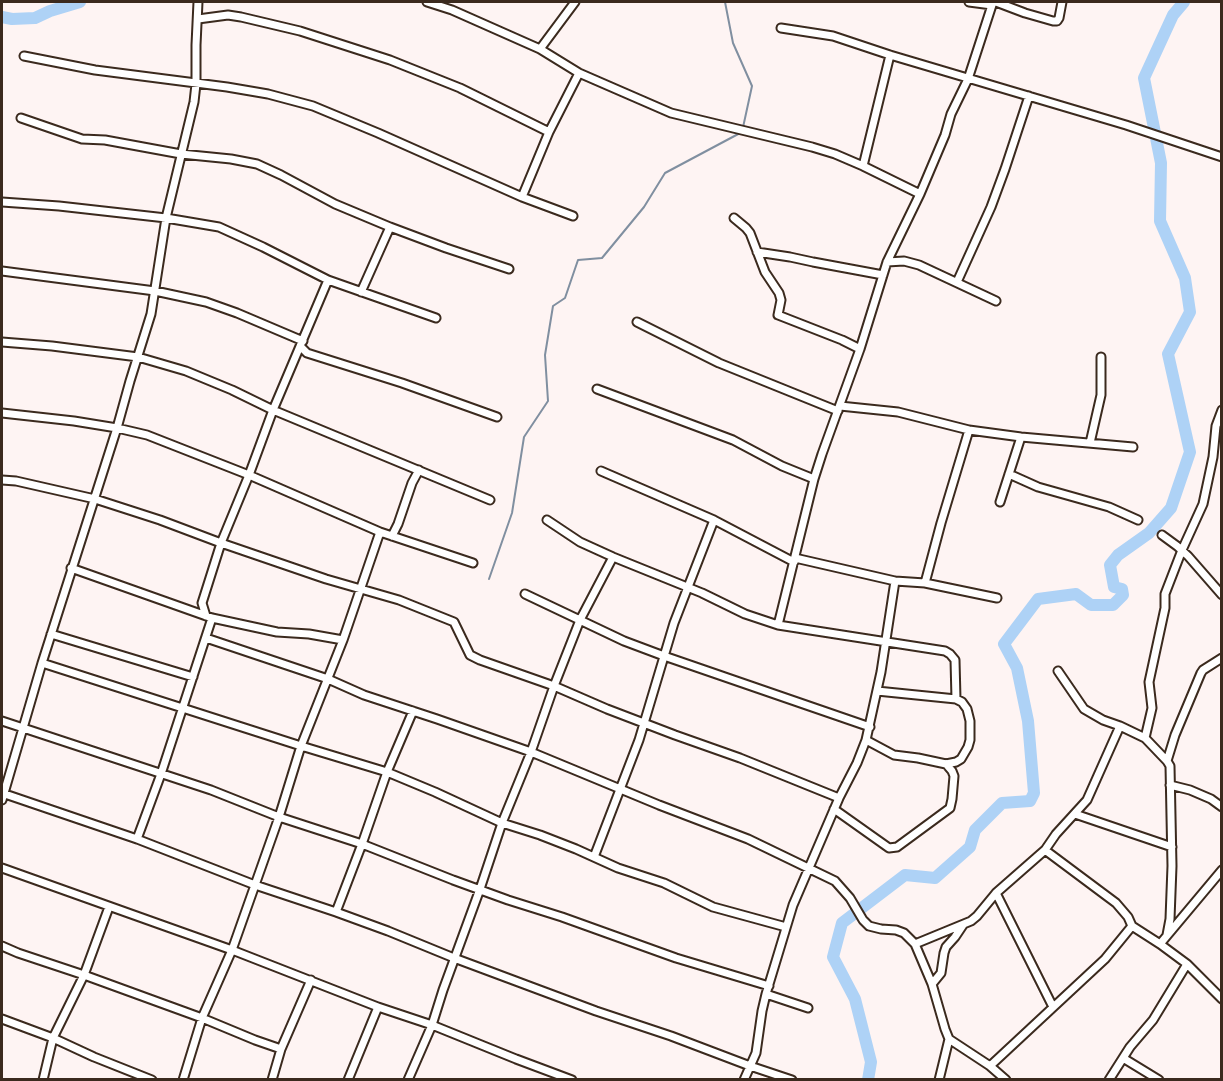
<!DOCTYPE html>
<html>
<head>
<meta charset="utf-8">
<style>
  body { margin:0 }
  #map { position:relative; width:1223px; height:1081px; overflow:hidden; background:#fef4f3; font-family:"Gochi Hand",sans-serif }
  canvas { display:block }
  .frame { position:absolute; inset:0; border:3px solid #3b2a1e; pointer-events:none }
</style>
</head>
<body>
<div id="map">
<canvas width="1223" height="1081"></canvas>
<div class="frame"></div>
</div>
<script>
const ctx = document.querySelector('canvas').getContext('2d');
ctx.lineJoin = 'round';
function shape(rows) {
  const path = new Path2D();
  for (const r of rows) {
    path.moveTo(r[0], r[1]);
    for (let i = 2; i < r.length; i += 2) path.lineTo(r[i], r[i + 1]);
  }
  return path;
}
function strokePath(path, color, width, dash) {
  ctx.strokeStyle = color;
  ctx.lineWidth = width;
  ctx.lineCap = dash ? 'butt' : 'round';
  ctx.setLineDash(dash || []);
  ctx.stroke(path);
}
const stream = shape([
  [489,579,512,513,524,437,548,401,545,355,553,306,565,298,578,260,602,258,644,207,665,173,742,132,752,86,733,43,725,2]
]);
const river = shape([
  [2,17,12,19,35,18,50,11,80,2],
  [868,1080,871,1062,855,999,833,957,842,923,905,875,935,878,970,847,975,830,1002,803,1030,801,1034,793,1028,721,1017,668,1004,644,1038,599,1076,594,1091,605,1113,605,1123,595,1122,589,1114,587,1110,565,1118,555,1149,533,1171,508,1190,452,1168,354,1190,312,1185,278,1160,221,1161,163,1144,78,1173,15,1184,2]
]);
const street = shape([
  [427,2,452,10,540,49,579,73,671,113,812,147,835,154,863,166,920,194],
  [969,2,992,5],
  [996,2,1025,13,1053,21,1057,21,1059,18,1062,2],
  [198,19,228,15,241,17,300,31,390,60,460,88,549,132],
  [781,28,833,36,890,55,1126,125,1222,157],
  [540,49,575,2],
  [24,56,95,70,227,87,268,94,313,106,378,133,522,197,573,216],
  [21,118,82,139,105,140,181,154,231,159,257,164,281,175,335,204,390,227,446,248,509,269],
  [863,166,890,55],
  [522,197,549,132,579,73],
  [2,202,59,206,166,218,219,227,263,247,328,280,436,318],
  [734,218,746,228,750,233,765,272,779,293,781,300,778,315,842,340,860,349],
  [757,252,790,257,813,262,883,275],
  [887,262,904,261,919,265,996,301],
  [2,271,155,291,206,302,237,313,303,341],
  [957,282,991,207,1005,169,1029,96],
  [361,292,390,227],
  [637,322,719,363,838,411],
  [2,342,52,346,138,357,186,371,232,390,273,410,490,500],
  [301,347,307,353,402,383,497,417],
  [597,389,733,440,782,466,814,479],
  [840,406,898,412,969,430,1021,437,1133,447],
  [2,413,74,421,117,428,147,435,249,475,380,532,473,563],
  [1090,443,1101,395,1101,357],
  [601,471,714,520],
  [1009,474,1038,487,1109,507,1138,520],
  [2,480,16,481,95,499,160,520,221,543,326,579,399,600,454,622,470,655,480,660,554,686,607,709,675,735,740,758,839,798],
  [1000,502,1021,437],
  [547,520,580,542,613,557,702,593,745,614,778,625,814,479,822,454,860,349,887,262,920,194,945,135,951,114,968,79,993,2],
  [1162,535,1177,546,1188,556,1222,595],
  [392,536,398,524,412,483,419,470],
  [795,558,895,581,925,583,997,598],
  [71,568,212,618,277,632,309,634,343,640,380,532],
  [925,583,941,523,969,430],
  [525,594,624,641,664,656,870,727],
  [206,616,202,603,221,543,249,475,273,410,328,280],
  [778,625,945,651,950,654,955,660,956,699],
  [51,634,193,677],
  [206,638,328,679,364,695,437,719,531,752,659,805,748,839,835,881,850,898,863,920,869,926,881,929,896,930,904,933,915,944,932,984,945,1029,949,1039,990,1066,1006,1080],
  [42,663,301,746,387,772,435,792,502,823,540,835,576,849,618,868,664,883,713,907,786,927],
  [1058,671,1084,709,1103,720,1120,726,1145,738,1167,761,1170,766,1172,866,1170,919,1167,935],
  [2,721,211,790,279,817,362,844,387,772,413,711],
  [1145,738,1152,708,1149,682,1165,608,1165,594,1182,550,1203,504,1213,457,1216,426,1222,410],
  [866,740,894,755,918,758,946,764,956,762,961,759,968,747,970,740,970,721,967,709,962,702,956,699,877,691],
  [1167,761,1175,735,1201,673,1203,670,1222,658],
  [1170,785,1190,790,1211,799,1222,807],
  [2,793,137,839,255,885,336,912,388,931,454,958,596,1011,671,1036,750,1066,792,1080],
  [2,800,42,663,117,428,130,381,151,314,166,218,194,102,196,84,196,45,198,2],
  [834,809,889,848,897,847,950,808,952,799,954,776,952,771,946,764],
  [1075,814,1172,847],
  [137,839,161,774,212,618],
  [1045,850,1116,903,1128,917,1132,926,1160,944],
  [594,857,639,740,674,623,714,520,794,562],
  [2,868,232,950,378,1007,432,1025,516,1059,572,1080],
  [1222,870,1160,944,1187,964,1222,999],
  [996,893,1053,1007],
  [336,912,362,844,453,880,508,900,562,917,676,958,769,986],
  [915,944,971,921,977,916,996,893,1045,850,1056,834,1087,800,1120,726],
  [2,946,18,953,84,975,202,1018,255,1040,281,1049,311,980],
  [932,984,941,973,944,953,946,947,955,937,963,925],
  [766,994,808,1008],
  [2,1019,53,1038,94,1057,152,1080],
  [1123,1058,1159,1080],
  [990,1066,1105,959,1132,926],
  [43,1080,53,1038,84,975,109,907],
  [183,1080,202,1018,232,950,255,885,279,817,301,746,343,640],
  [272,1080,281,1049],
  [348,1080,378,1007],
  [408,1080,432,1025,443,990,480,889,502,823,531,752,554,686,580,620,613,557],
  [744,1080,756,1053,762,1011,766,994,793,905,839,798,857,763,866,740,881,672,895,581],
  [939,1080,949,1039],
  [1109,1080,1130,1047,1153,1020,1187,964]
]);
strokePath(stream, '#808fa0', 2);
strokePath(river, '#aed2f6', 12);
strokePath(street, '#3b2a1e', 11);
strokePath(street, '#fff', 7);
</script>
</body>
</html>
